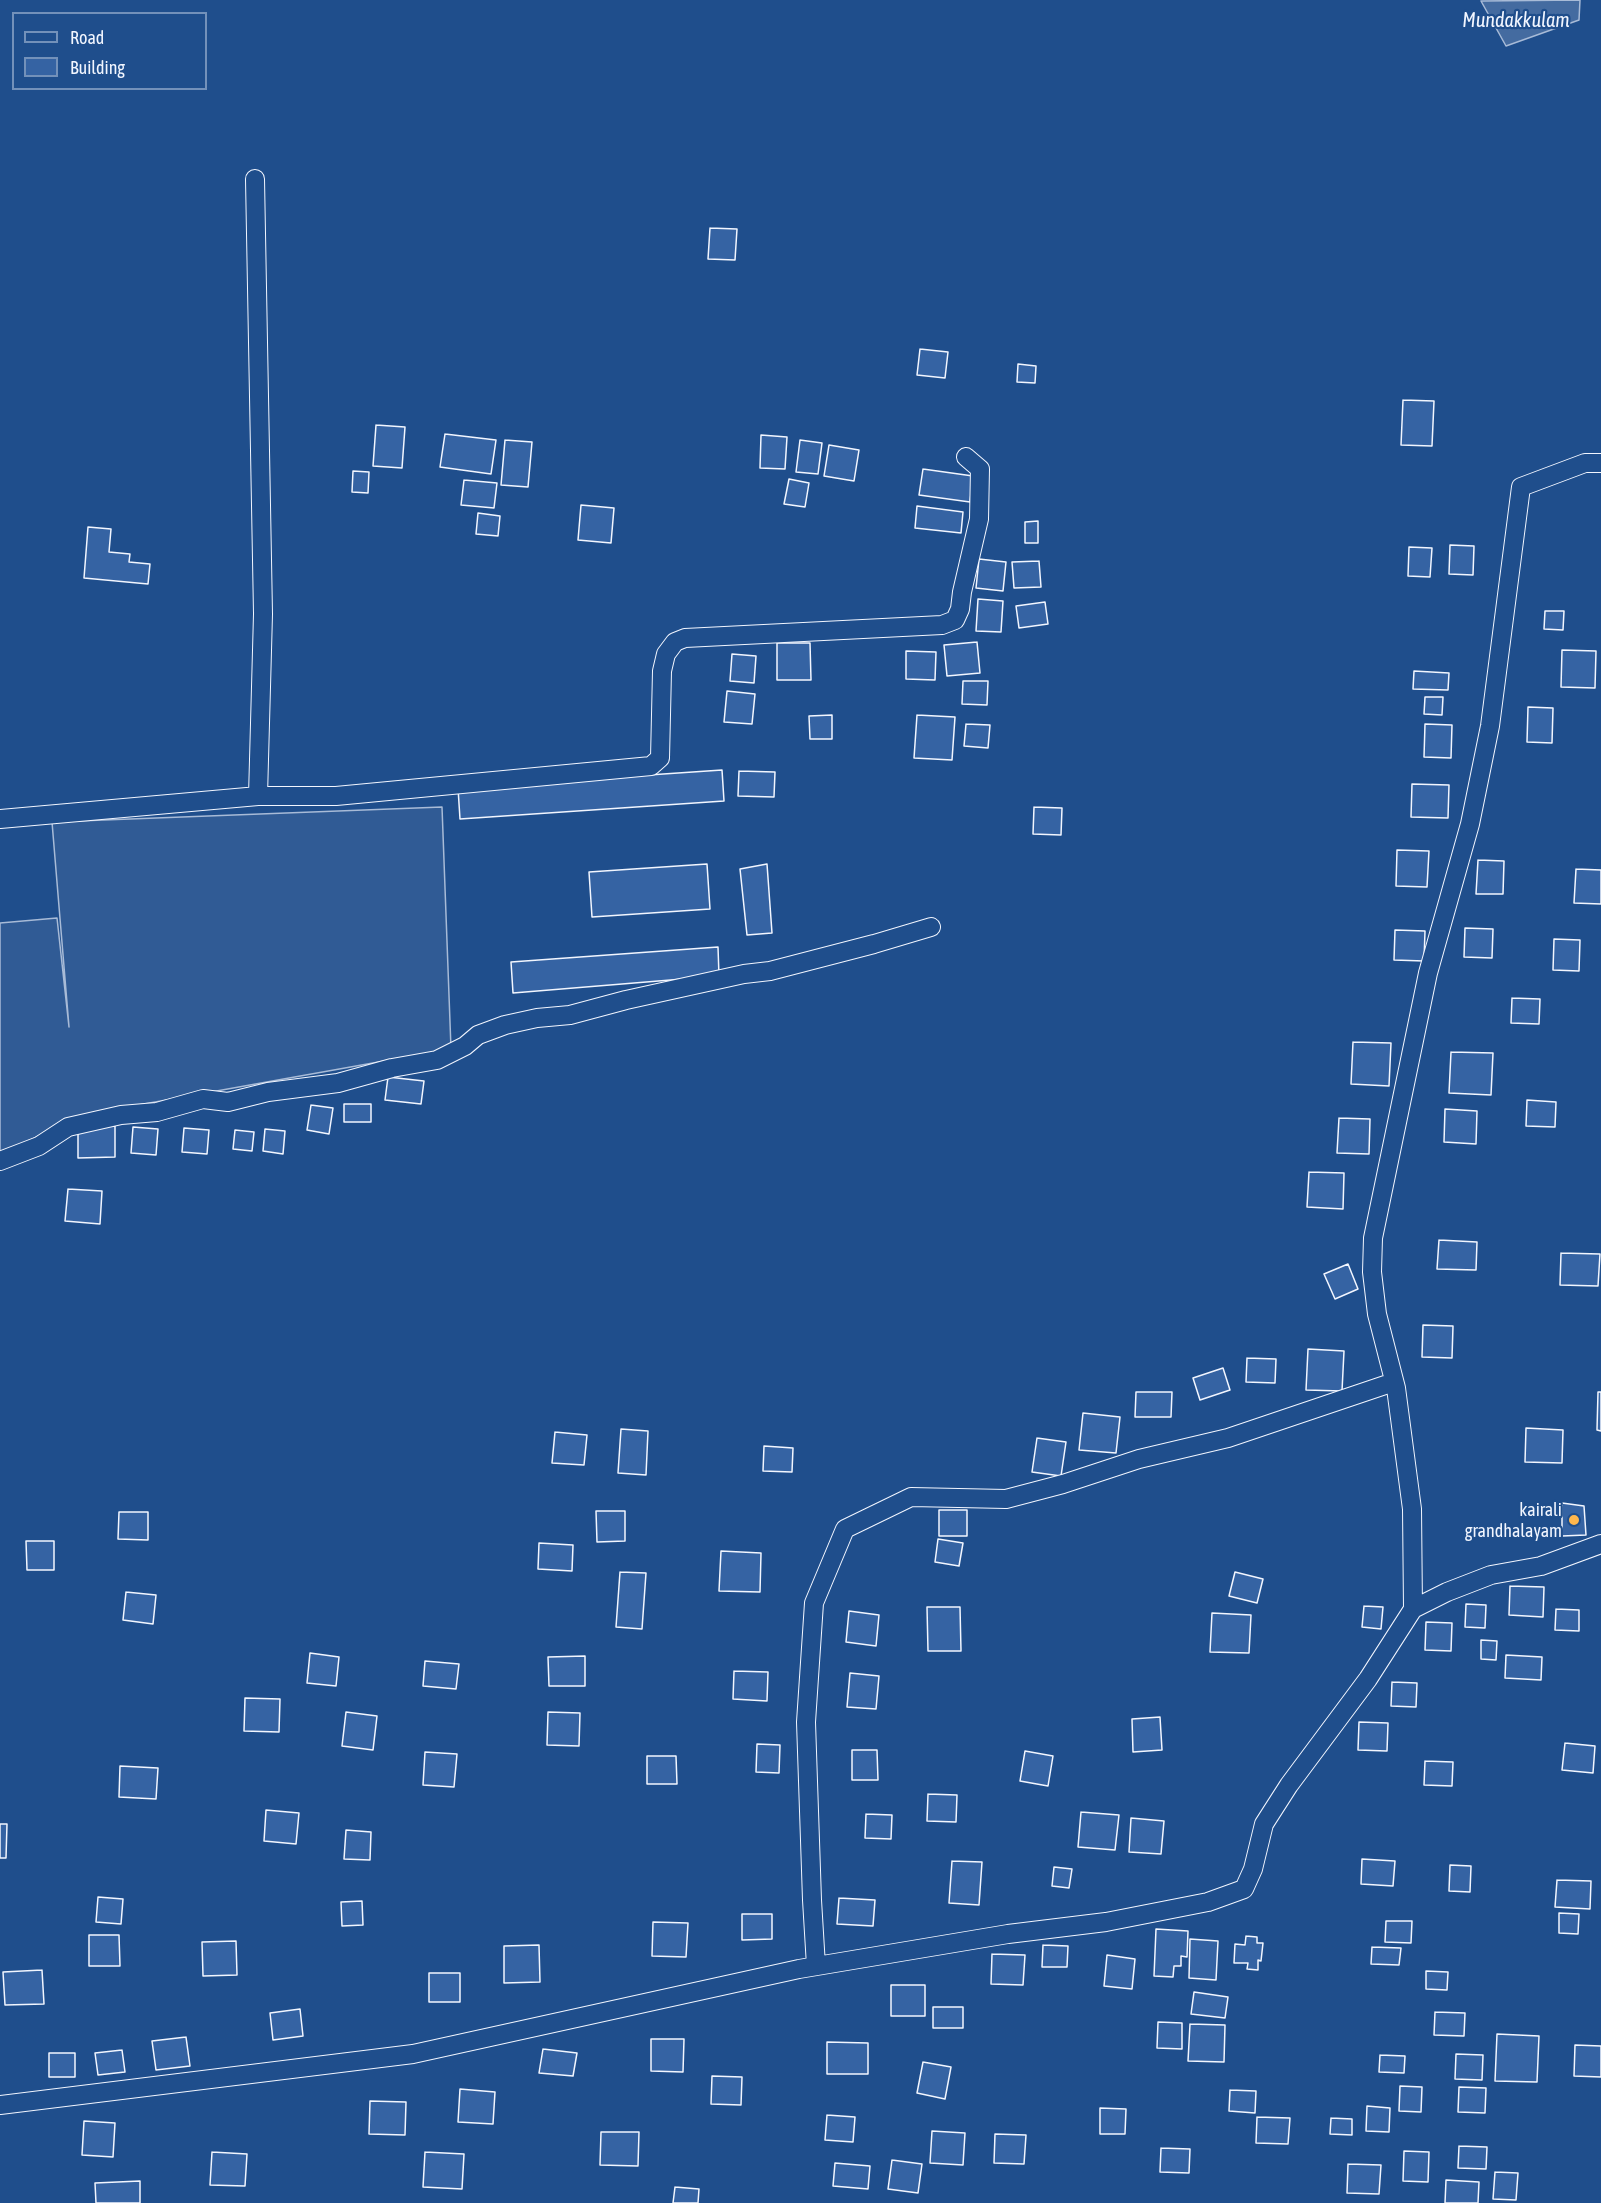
<!DOCTYPE html>
<html>
<head>
<meta charset="utf-8">
<style>
  body { margin:0 }
  #map { position:relative; width:1601px; height:2203px; overflow:hidden; background:#1f4e8c; font-family:"Asap Condensed",sans-serif }
  canvas { display:block }
  .legend { position:absolute; left:12px; top:12px; width:195px; height:78px; box-sizing:border-box; background:#1f4e8c; border:2px solid #7391ba; margin:0; padding:8px 10px; list-style:none; font-size:18px; color:#f2f6ff }
  .legend li { display:flex; align-items:center; gap:12px; height:30px }
  .legend b { width:30px; border:2px solid #7391ba }
</style>
</head>
<body>
<div id="map">
<canvas width="1601" height="2203"></canvas>
<ul class="legend">
<li><b style="height:8px;background:#1f4e8c"></b>Road</li>
<li><b style="height:16px;background:#3563a3"></b>Building</li>
</ul>
</div>
<script>
const ctx = document.querySelector('canvas').getContext('2d');
ctx.lineJoin = 'round';
function fillPath(path, color) {
  ctx.fillStyle = color;
  ctx.fill(path, 'evenodd');
}
function shape(rows) {
  const path = new Path2D();
  for (const r of rows) {
    path.moveTo(r[0], r[1]);
    for (let i = 2; i < r.length; i += 2) path.lineTo(r[i], r[i + 1]);
  }
  return path;
}
function strokePath(path, color, width, dash) {
  ctx.strokeStyle = color;
  ctx.lineWidth = width;
  ctx.lineCap = dash ? 'butt' : 'round';
  ctx.setLineDash(dash || []);
  ctx.stroke(path);
}
function drawText(font, color, halo, rows, align = 'center') {
  ctx.font = font + ' "Asap Condensed",sans-serif';
  ctx.lineWidth = 4.5;
  ctx.setLineDash([]);
  ctx.textBaseline = 'middle';
  ctx.strokeStyle = halo;
  ctx.fillStyle = color;
  for (const [text, x, y, turn = 0] of rows) {
    ctx.save();
    ctx.translate(x, y);
    ctx.rotate((+turn || 0) * Math.PI / 180);
    ctx.textAlign = isNaN(turn) ? turn : align;
    if (halo) ctx.strokeText(text, 0, 0);
    ctx.fillText(text, 0, 0);
    ctx.restore();
  }
}
const built = shape([
  [442,807,451,1049,77,1116,77,1118,0,1154,0,923,57,918,69,1027,52,822,442,807]
]);
const water = shape([
  [1580,0,1579,20,1506,46,1481,1,1580,0]
]);
const building = shape([
  [710,228,737,229,735,260,708,259,710,228],
  [920,349,948,352,945,378,917,375,920,349],
  [1018,364,1036,366,1035,383,1017,382,1018,364],
  [1403,400,1434,401,1432,446,1401,445,1403,400],
  [376,425,405,427,402,468,373,466,376,425],
  [445,434,496,440,491,474,440,467,445,434],
  [761,435,787,437,785,469,760,468,761,435],
  [505,440,532,442,528,487,501,485,505,440],
  [800,440,822,443,818,474,796,472,800,440],
  [829,445,859,450,854,481,824,476,829,445],
  [923,469,973,476,970,502,919,495,923,469],
  [353,471,369,472,368,493,352,492,353,471],
  [789,479,809,483,805,507,784,504,789,479],
  [464,480,497,483,494,508,461,505,464,480],
  [581,505,614,508,611,543,578,540,581,505],
  [917,506,963,512,961,533,915,528,917,506],
  [478,513,500,516,498,536,476,534,478,513],
  [1038,521,1038,543,1025,543,1025,522,1038,521],
  [88,527,111,529,109,552,130,554,129,562,150,564,148,584,84,578,88,527],
  [1450,545,1474,546,1473,575,1449,574,1450,545],
  [1409,547,1432,548,1430,577,1408,576,1409,547],
  [979,559,1006,562,1003,591,976,588,979,559],
  [1039,561,1041,587,1014,588,1012,562,1039,561],
  [978,599,1003,601,1001,632,976,631,978,599],
  [1045,602,1048,624,1019,628,1016,606,1045,602],
  [1545,611,1564,611,1563,630,1544,629,1545,611],
  [977,642,980,673,947,676,944,645,977,642],
  [777,643,810,643,811,680,777,680,777,643],
  [1562,650,1596,651,1595,688,1561,687,1562,650],
  [906,651,936,652,935,680,906,679,906,651],
  [732,654,756,656,754,683,730,681,732,654],
  [1414,671,1449,673,1448,690,1413,689,1414,671],
  [963,681,988,681,987,705,962,704,963,681],
  [727,691,755,694,752,724,724,722,727,691],
  [1425,697,1443,697,1442,715,1424,714,1425,697],
  [1528,707,1553,708,1552,743,1527,742,1528,707],
  [832,715,832,739,810,739,809,716,832,715],
  [917,715,955,717,952,760,914,758,917,715],
  [966,724,990,725,988,748,964,746,966,724],
  [1425,724,1452,725,1451,758,1424,757,1425,724],
  [722,770,724,801,460,819,458,788,722,770],
  [739,771,775,772,774,797,738,796,739,771],
  [1412,784,1449,785,1448,818,1411,817,1412,784],
  [1034,807,1062,808,1061,835,1033,834,1034,807],
  [1397,850,1429,851,1427,887,1396,886,1397,850],
  [1478,860,1504,861,1503,894,1476,894,1478,860],
  [707,864,710,909,592,917,589,872,707,864],
  [767,864,772,933,747,935,740,869,767,864],
  [1576,869,1601,870,1601,904,1574,903,1576,869],
  [1465,928,1493,929,1492,958,1464,957,1465,928],
  [1395,930,1425,931,1424,961,1394,960,1395,930],
  [1554,939,1580,940,1579,971,1553,970,1554,939],
  [718,947,719,976,513,993,511,962,718,947],
  [1512,998,1540,999,1539,1024,1511,1023,1512,998],
  [1353,1042,1391,1043,1389,1086,1351,1084,1353,1042],
  [1451,1052,1493,1053,1491,1095,1449,1093,1451,1052],
  [388,1077,424,1081,421,1104,385,1100,388,1077],
  [1527,1100,1556,1102,1555,1127,1526,1126,1527,1100],
  [344,1104,371,1104,371,1122,344,1122,344,1104],
  [311,1105,333,1108,329,1134,307,1130,311,1105],
  [1445,1109,1477,1111,1476,1144,1444,1142,1445,1109],
  [1339,1118,1370,1119,1369,1154,1337,1153,1339,1118],
  [115,1126,115,1157,78,1158,78,1127,115,1126],
  [133,1127,158,1129,156,1155,131,1153,133,1127],
  [184,1128,209,1130,207,1154,182,1152,184,1128],
  [265,1129,285,1131,283,1154,263,1151,265,1129],
  [235,1130,254,1132,252,1151,233,1149,235,1130],
  [1309,1172,1344,1173,1343,1209,1307,1207,1309,1172],
  [68,1189,102,1191,100,1224,65,1221,68,1189],
  [1439,1240,1477,1242,1476,1270,1437,1269,1439,1240],
  [1561,1253,1600,1254,1598,1286,1560,1285,1561,1253],
  [1348,1264,1358,1289,1335,1299,1324,1274,1348,1264],
  [1423,1325,1453,1326,1452,1358,1422,1357,1423,1325],
  [1308,1349,1344,1351,1342,1391,1306,1390,1308,1349],
  [1247,1358,1276,1359,1275,1383,1246,1382,1247,1358],
  [1223,1368,1230,1390,1200,1400,1193,1378,1223,1368],
  [1136,1392,1172,1392,1171,1417,1135,1417,1136,1392],
  [1598,1392,1601,1392,1601,1431,1597,1430,1598,1392],
  [1083,1413,1120,1417,1116,1453,1079,1450,1083,1413],
  [1526,1428,1563,1430,1562,1463,1525,1462,1526,1428],
  [621,1429,648,1431,646,1475,618,1473,621,1429],
  [555,1432,587,1435,584,1465,552,1463,555,1432],
  [1037,1438,1066,1442,1061,1476,1032,1472,1037,1438],
  [764,1446,793,1448,792,1472,763,1471,764,1446],
  [1562,1503,1584,1506,1586,1535,1562,1536,1562,1503],
  [939,1510,967,1510,967,1536,939,1536,939,1510],
  [596,1511,625,1511,625,1541,597,1542,596,1511],
  [119,1512,148,1512,148,1540,118,1539,119,1512],
  [938,1539,963,1543,959,1566,935,1562,938,1539],
  [26,1541,54,1541,54,1570,27,1570,26,1541],
  [539,1543,573,1545,572,1571,538,1569,539,1543],
  [721,1551,761,1553,760,1592,719,1591,721,1551],
  [620,1572,646,1573,642,1629,616,1627,620,1572],
  [1235,1572,1263,1579,1257,1603,1229,1596,1235,1572],
  [1510,1586,1544,1587,1543,1617,1509,1615,1510,1586],
  [126,1592,156,1595,153,1624,123,1620,126,1592],
  [1466,1604,1486,1605,1485,1628,1465,1627,1466,1604],
  [1364,1606,1383,1607,1381,1629,1362,1627,1364,1606],
  [927,1607,960,1607,961,1651,928,1651,927,1607],
  [1556,1609,1579,1610,1579,1631,1555,1630,1556,1609],
  [849,1611,879,1615,876,1646,846,1642,849,1611],
  [1212,1613,1251,1615,1249,1653,1210,1652,1212,1613],
  [1426,1622,1452,1623,1451,1651,1425,1650,1426,1622],
  [1481,1640,1497,1641,1496,1660,1481,1659,1481,1640],
  [310,1653,339,1657,336,1686,307,1683,310,1653],
  [1506,1655,1542,1657,1541,1680,1505,1678,1506,1655],
  [585,1656,585,1686,549,1686,548,1657,585,1656],
  [425,1661,459,1664,456,1689,423,1686,425,1661],
  [734,1671,768,1672,767,1701,733,1699,734,1671],
  [850,1673,879,1676,876,1709,847,1707,850,1673],
  [1392,1682,1417,1683,1416,1707,1391,1706,1392,1682],
  [245,1698,280,1699,279,1732,244,1731,245,1698],
  [346,1712,377,1716,373,1750,342,1746,346,1712],
  [548,1712,580,1713,579,1746,547,1745,548,1712],
  [1160,1717,1162,1750,1133,1752,1132,1719,1160,1717],
  [1359,1722,1388,1723,1387,1751,1358,1750,1359,1722],
  [1565,1743,1595,1746,1593,1773,1562,1770,1565,1743],
  [757,1744,780,1745,779,1773,756,1772,757,1744],
  [852,1750,877,1750,878,1780,852,1780,852,1750],
  [1025,1751,1053,1756,1048,1786,1020,1781,1025,1751],
  [425,1752,457,1754,454,1787,423,1785,425,1752],
  [647,1756,676,1756,677,1784,647,1784,647,1756],
  [1425,1761,1453,1762,1452,1786,1424,1785,1425,1761],
  [120,1766,158,1768,156,1799,119,1797,120,1766],
  [928,1794,957,1795,956,1822,927,1821,928,1794],
  [266,1810,299,1813,296,1844,264,1841,266,1810],
  [1081,1812,1119,1815,1115,1850,1078,1847,1081,1812],
  [866,1814,892,1815,891,1839,865,1838,866,1814],
  [1131,1818,1164,1821,1161,1854,1129,1852,1131,1818],
  [0,1824,7,1824,6,1858,0,1858,0,1824],
  [346,1830,371,1832,370,1860,344,1859,346,1830],
  [1362,1859,1395,1861,1393,1886,1361,1884,1362,1859],
  [952,1861,982,1862,979,1905,949,1903,952,1861],
  [1450,1865,1471,1866,1470,1892,1449,1891,1450,1865],
  [1054,1867,1072,1869,1069,1888,1052,1886,1054,1867],
  [1557,1880,1591,1881,1590,1909,1555,1907,1557,1880],
  [98,1897,123,1899,121,1924,96,1922,98,1897],
  [839,1898,875,1900,873,1926,837,1924,839,1898],
  [362,1901,363,1925,342,1926,341,1902,362,1901],
  [1559,1913,1579,1914,1578,1934,1559,1933,1559,1913],
  [742,1914,772,1914,772,1939,742,1940,742,1914],
  [1386,1921,1412,1921,1411,1943,1385,1942,1386,1921],
  [653,1922,688,1923,686,1957,652,1956,653,1922],
  [1156,1929,1188,1931,1187,1957,1181,1956,1181,1966,1174,1966,1173,1977,1154,1976,1156,1929],
  [89,1935,119,1935,120,1966,89,1966,89,1935],
  [1246,1936,1257,1937,1257,1943,1263,1943,1261,1961,1258,1960,1258,1970,1247,1969,1248,1963,1234,1963,1235,1944,1245,1945,1246,1936],
  [1190,1939,1218,1941,1216,1980,1189,1978,1190,1939],
  [236,1941,237,1975,203,1976,202,1942,236,1941],
  [539,1945,540,1982,504,1983,504,1946,539,1945],
  [1043,1945,1068,1946,1067,1967,1042,1967,1043,1945],
  [1372,1947,1401,1948,1399,1965,1371,1964,1372,1947],
  [992,1954,1025,1955,1023,1985,991,1984,992,1954],
  [1107,1955,1135,1959,1132,1989,1104,1986,1107,1955],
  [42,1970,44,2004,5,2005,3,1972,42,1970],
  [1426,1971,1448,1972,1447,1990,1426,1989,1426,1971],
  [429,1973,460,1973,460,2002,429,2002,429,1973],
  [891,1985,925,1985,925,2016,891,2016,891,1985],
  [1194,1992,1228,1997,1225,2018,1191,2014,1194,1992],
  [933,2007,963,2007,963,2028,933,2028,933,2007],
  [300,2009,303,2036,273,2040,270,2013,300,2009],
  [1435,2012,1465,2013,1464,2036,1434,2035,1435,2012],
  [1158,2022,1182,2023,1182,2049,1157,2048,1158,2022],
  [1190,2024,1225,2025,1224,2062,1188,2061,1190,2024],
  [1497,2034,1539,2036,1537,2082,1495,2081,1497,2034],
  [186,2037,190,2066,156,2070,152,2041,186,2037],
  [651,2039,684,2039,683,2072,651,2071,651,2039],
  [827,2042,868,2043,868,2074,827,2074,827,2042],
  [1575,2045,1601,2046,1601,2077,1574,2076,1575,2045],
  [543,2049,577,2053,573,2076,539,2073,543,2049],
  [122,2050,125,2072,98,2075,95,2053,122,2050],
  [49,2053,75,2053,75,2077,49,2077,49,2053],
  [1456,2054,1483,2055,1482,2080,1455,2079,1456,2054],
  [1380,2055,1405,2056,1404,2073,1379,2072,1380,2055],
  [923,2062,951,2067,945,2099,917,2093,923,2062],
  [712,2076,742,2077,741,2105,711,2104,712,2076],
  [1400,2086,1422,2087,1421,2112,1399,2111,1400,2086],
  [1459,2087,1486,2088,1485,2113,1458,2112,1459,2087],
  [460,2089,495,2092,493,2124,458,2122,460,2089],
  [1230,2090,1256,2091,1255,2113,1229,2111,1230,2090],
  [370,2101,406,2102,405,2135,369,2134,370,2101],
  [1367,2106,1390,2108,1389,2132,1366,2131,1367,2106],
  [1100,2108,1126,2109,1125,2134,1100,2134,1100,2108],
  [827,2115,855,2117,853,2142,825,2140,827,2115],
  [1257,2117,1290,2118,1288,2144,1256,2143,1257,2117],
  [1331,2118,1352,2119,1352,2135,1330,2134,1331,2118],
  [84,2121,115,2123,113,2157,82,2155,84,2121],
  [932,2131,965,2133,963,2165,930,2163,932,2131],
  [601,2132,639,2132,638,2166,600,2165,601,2132],
  [995,2134,1026,2135,1024,2164,994,2163,995,2134],
  [1459,2146,1487,2147,1486,2169,1458,2168,1459,2146],
  [1161,2148,1190,2149,1189,2173,1160,2172,1161,2148],
  [1404,2151,1429,2152,1428,2182,1403,2181,1404,2151],
  [212,2152,247,2154,245,2186,210,2185,212,2152],
  [425,2152,464,2154,462,2189,423,2187,425,2152],
  [892,2160,922,2164,918,2193,888,2189,892,2160],
  [835,2163,870,2166,868,2189,833,2186,835,2163],
  [1348,2164,1381,2165,1379,2194,1347,2193,1348,2164],
  [1495,2172,1518,2173,1516,2200,1493,2199,1495,2172],
  [1446,2180,1479,2182,1478,2203,1445,2203,1446,2180],
  [140,2181,140,2203,96,2203,95,2183,140,2181],
  [675,2187,699,2189,698,2203,673,2203,675,2187]
]);
const street = shape([
  [255,179,263,614,258,796],
  [0,819,258,796,336,796,651,766,660,758,662,671,666,654,675,642,685,638,942,625,955,620,960,609,962,592,979,519,980,469,966,457],
  [0,1161,39,1146,68,1127,121,1115,157,1112,203,1099,228,1102,268,1092,338,1083,392,1068,437,1060,465,1046,478,1035,505,1025,537,1018,570,1015,626,1000,744,974,770,971,874,944,931,927],
  [1413,1609,1412,1509,1396,1388,1377,1314,1372,1272,1373,1238,1428,973,1470,824,1490,726,1521,487,1585,463,1601,463],
  [816,1966,812,1900,806,1722,814,1603,845,1529,911,1497,1006,1499,1063,1484,1139,1459,1228,1438,1394,1382],
  [0,2105,413,2054,799,1969,1008,1934,1106,1922,1208,1902,1244,1889,1253,1869,1264,1824,1289,1785,1368,1679,1413,1609,1447,1592,1491,1575,1541,1566,1601,1544]
]);
const markers = [
  [1574,1520,6,"#ffb74d"]
];
const poiNames = [
  ["kairali",1562,1510],
  ["grandhalayam",1562,1531]
];
const waterNames = [
  ["Mundakkulam",1516,21]
];
fillPath(built, '#305b95');
strokePath(built, '#a8bbd7', 1.5);
fillPath(water, '#446ba0');
strokePath(water, '#a8bbd7', 1.5);
fillPath(building, '#3563a3');
strokePath(building, '#f2f6ff', 1.5);
strokePath(street, '#f2f6ff', 20);
strokePath(street, '#1f4e8c', 18);
for (const [x, y, r, color] of markers) {
  const dot = new Path2D();
  dot.arc(x, y, r, 0, 2 * Math.PI);
  ctx.fillStyle = color;
  ctx.fill(dot);
  strokePath(dot, '#1f4e8c', 2);
}
drawText('18px', '#f2f6ff', '#1f4e8c', poiNames, 'right');
drawText('italic 20px', '#f2f6ff', '#1f4e8c', waterNames);
</script>
</body>
</html>
